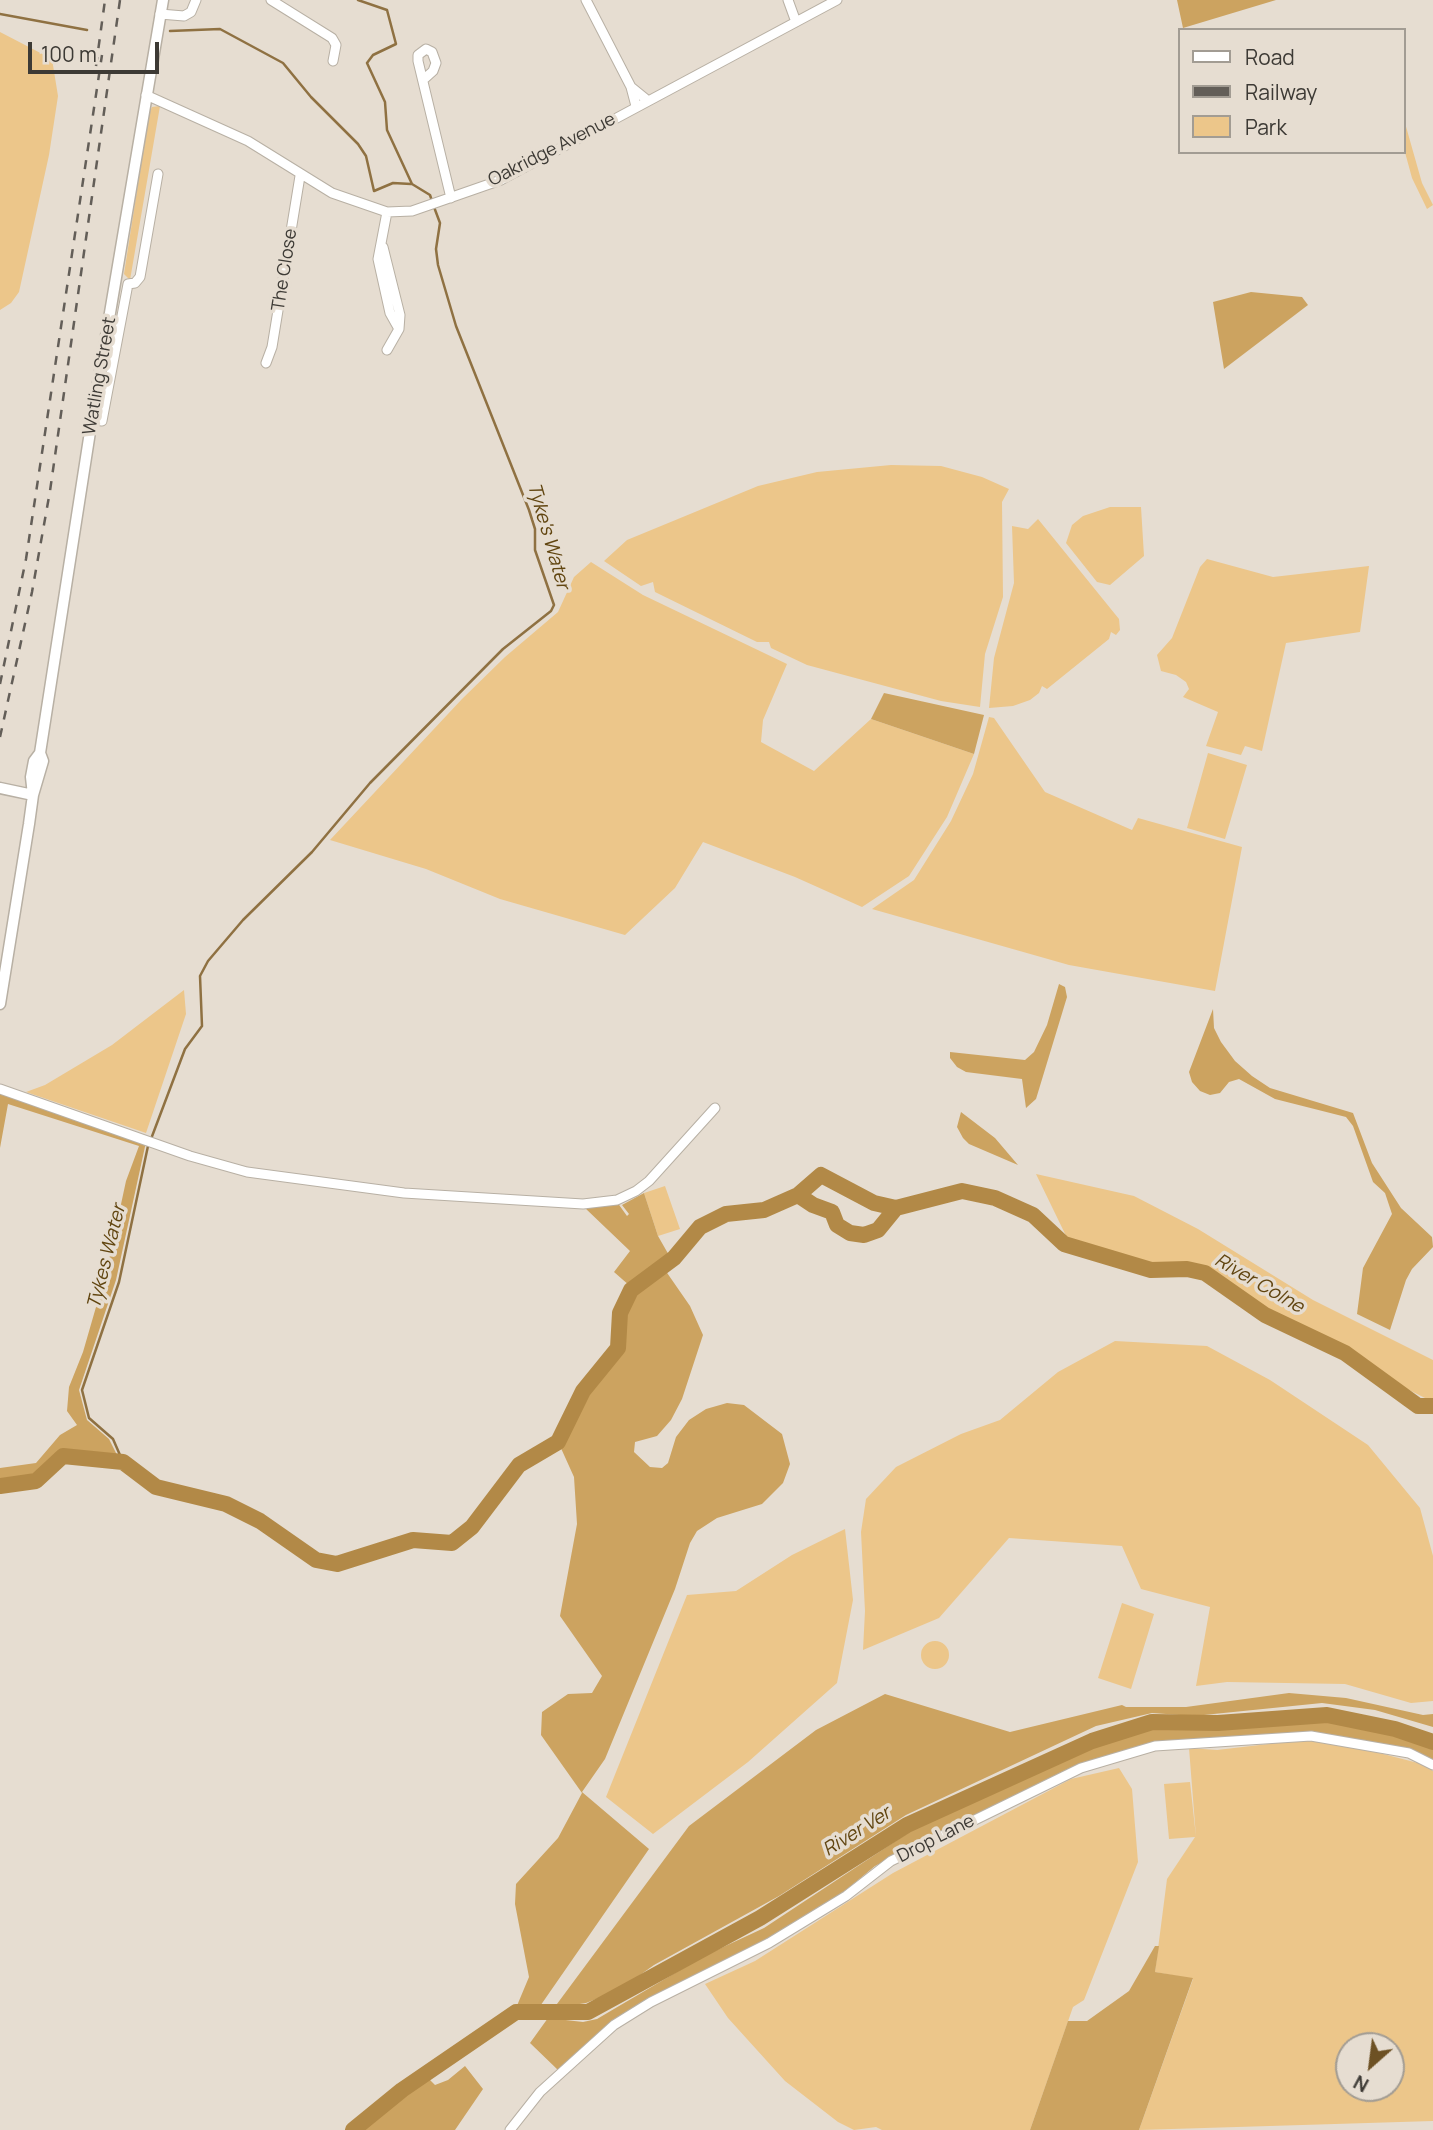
<!DOCTYPE html>
<html>
<head>
<meta charset="utf-8">
<style>
  body { margin:0 }
  #map { position:relative; width:1433px; height:2130px; overflow:hidden; background:#e6ddd1; font-family:Manrope,sans-serif }
  canvas { display:block }
  .legend { position:absolute; left:1178px; top:28px; width:228px; height:126px; box-sizing:border-box; background:#e6ddd1; border:2px solid #a29c93; margin:0; padding:9px 12px; list-style:none; font-size:21px; color:#3d3a35 }
  .legend li { display:flex; align-items:center; gap:14px; height:35px }
  .legend b { width:35px; border:2px solid #a29c93 }
  .north { position:absolute; left:1335px; top:2032px; width:70px; height:70px; box-sizing:border-box; background:#e6ddd1; border:2px solid #a29c93; border-radius:50%; rotate:208deg; font-size:19px; font-weight:700; line-height:28px; text-align:center; color:#3d3a35 }
  .north::after { content:''; display:block; margin:auto; width:24px; height:32px; background:#6d5124; clip-path:polygon(50% 0,100% 100%,50% 72%,0 100%) }
  .scale { position:absolute; left:28px; top:42px; width:131px; height:32px; box-sizing:border-box; border:4px solid #3d3a35; border-top:0; padding-left:9px; font-size:21px; line-height:24px; white-space:nowrap; color:#3d3a35; -webkit-text-stroke:5px #e6ddd1; paint-order:stroke }
</style>
</head>
<body>
<div id="map">
<canvas width="1433" height="2130"></canvas>
<ul class="legend">
<li><b style="height:9px;background:#fff"></b>Road</li>
<li><b style="height:9px;background:#635e58"></b>Railway</li>
<li><b style="height:19px;background:#ecc68a"></b>Park</li>
</ul>
<div class="north">N</div>
<div class="scale">100 m</div>
</div>
<script>
const ctx = document.querySelector('canvas').getContext('2d');
ctx.lineJoin = 'round';
function fillPath(path, color) {
  ctx.fillStyle = color;
  ctx.fill(path, 'evenodd');
}
function shape(rows) {
  const path = new Path2D();
  for (const r of rows) {
    if (r.length === 3) {
      path.moveTo(r[0] + r[2], r[1]);
      path.arc(r[0], r[1], r[2], 0, 2 * Math.PI);
      continue;
    }
    path.moveTo(r[0], r[1]);
    for (let i = 2; i < r.length; i += 2) path.lineTo(r[i], r[i + 1]);
  }
  return path;
}
function strokePath(path, color, width, dash) {
  ctx.strokeStyle = color;
  ctx.lineWidth = width;
  ctx.lineCap = dash ? 'butt' : 'round';
  ctx.setLineDash(dash || []);
  ctx.stroke(path);
}
function drawText(font, color, halo, rows, align = 'center') {
  ctx.font = font + ' Manrope,sans-serif';
  ctx.lineWidth = 7;
  ctx.setLineDash([]);
  ctx.textBaseline = 'middle';
  ctx.strokeStyle = halo;
  ctx.fillStyle = color;
  for (const [text, x, y, turn = 0] of rows) {
    ctx.save();
    ctx.translate(x, y);
    ctx.rotate((+turn || 0) * Math.PI / 180);
    ctx.textAlign = isNaN(turn) ? turn : align;
    if (halo) ctx.strokeText(text, 0, 0);
    ctx.fillText(text, 0, 0);
    ctx.restore();
  }
}
const green = shape([
  [0,32,52,59,58,96,49,155,19,292,11,303,0,310],
  [160,106,130,280,124,274,149,113,152,107],
  [1403,116,1422,183,1433,205,1427,209,1412,178,1403,145],
  [891,465,941,466,982,477,1009,489,1002,502,1003,597,985,654,980,707,941,701,807,665,771,648,769,642,757,642,655,592,653,582,641,586,604,561,627,540,758,486,817,472],
  [1110,507,1141,507,1144,556,1110,585,1097,582,1066,543,1072,525,1083,516],
  [1038,519,1119,619,1120,630,1116,635,1111,632,1109,639,1047,689,1042,686,1039,693,1030,700,1013,706,989,708,994,658,1014,583,1012,526,1028,529],
  [1207,559,1273,577,1369,566,1360,632,1286,643,1262,751,1245,746,1241,755,1206,746,1218,712,1183,697,1189,689,1186,682,1176,675,1161,671,1157,655,1172,638,1200,567],
  [591,562,643,595,787,664,763,720,761,742,814,771,871,719,974,754,947,817,909,876,862,907,795,877,703,842,675,888,625,935,500,899,426,869,330,840,462,699,505,657,558,612,574,577],
  [989,717,994,718,1045,792,1132,830,1138,818,1242,847,1215,991,1069,965,872,909,914,880,951,821,973,774],
  [1208,753,1247,765,1225,839,1187,828],
  [184,990,186,1014,146,1133,26,1092,45,1085,112,1045],
  [1036,1174,1134,1196,1198,1229,1313,1300,1433,1360,1433,1402,1393,1382,1359,1358,1266,1311,1202,1269,1152,1267,1069,1242],
  [665,1186,680,1229,658,1236,644,1193],
  [1115,1341,1207,1346,1270,1380,1368,1445,1420,1508,1433,1556,1433,1701,1411,1703,1345,1684,1227,1682,1196,1686,1210,1607,1141,1589,1122,1546,1009,1538,939,1618,863,1650,865,1611,861,1532,866,1499,896,1467,961,1434,1000,1420,1058,1372],
  [845,1529,853,1600,837,1683,748,1762,653,1834,606,1797,687,1595,736,1591,792,1555],
  [1122,1603,1154,1614,1131,1689,1098,1678],
  [935,1655,14],
  [1311,1739,1329,1740,1418,1763,1433,1771,1433,2121,1139,2130,1193,1979,1155,1972,1167,1879,1195,1837,1169,1839,1164,1784,1190,1782,1196,1837,1189,1748,1217,1750],
  [1349,2046,1391,2046,1391,2088,1349,2088],
  [1119,1768,1132,1789,1138,1862,1084,2000,1073,2007,1030,2130,882,2130,876,2127,854,2130,838,2122,785,2081,728,2018,705,1984,755,1961,893,1873,1071,1779]
]);
const forest = shape([
  [1177,0,1276,0,1183,28],
  [1251,292,1302,297,1308,305,1224,369,1213,302],
  [884,693,984,715,974,754,871,719],
  [1059,984,1065,987,1067,997,1036,1099,1026,1108,1022,1079,966,1072,957,1067,950,1058,950,1052,1025,1060,1034,1052,1047,1025],
  [1213,1009,1214,1028,1221,1042,1235,1061,1252,1076,1270,1088,1353,1113,1372,1163,1401,1208,1432,1237,1433,1247,1412,1269,1406,1280,1390,1330,1357,1314,1363,1268,1392,1214,1385,1193,1373,1182,1353,1126,1346,1117,1275,1099,1239,1079,1229,1082,1220,1093,1210,1095,1200,1091,1192,1082,1189,1072],
  [0,1093,146,1142,116,1280,79,1390,87,1420,109,1439,119,1459,62,1454,34,1480,0,1484,0,1468,36,1463,60,1435,77,1425,67,1411,69,1387,83,1352,107,1269,126,1181,139,1146,8,1104,0,1148],
  [961,1112,995,1138,1018,1165,969,1144,963,1138,957,1127],
  [644,1193,658,1236,670,1257,630,1286,614,1272,630,1251,585,1208,617,1202,627,1216,629,1214,622,1205],
  [663,1267,690,1306,703,1335,682,1399,671,1420,657,1436,635,1442,634,1452,650,1467,662,1468,668,1463,676,1437,689,1420,706,1409,727,1403,744,1405,782,1434,790,1464,783,1483,762,1504,717,1518,697,1531,690,1543,675,1589,605,1759,582,1792,649,1849,536,2012,516,2008,529,1977,515,1904,516,1884,558,1838,582,1793,541,1735,542,1712,568,1694,592,1693,602,1676,560,1616,577,1524,574,1477,560,1446,575,1415,620,1350,622,1318,633,1291],
  [1289,1693,1346,1698,1423,1715,1433,1714,1433,1727,1375,1710,1322,1703,1194,1716,1152,1713,1096,1726,906,1815,779,1896,654,1965,619,1990,586,2003,554,2008,689,1826,816,1730,885,1694,1010,1732,1122,1705,1126,1707,1186,1707],
  [1326,1717,1394,1731,1433,1745,1433,1763,1330,1735,1155,1745,1030,1792,953,1826,875,1866,840,1895,743,1954,662,1991,616,2020,558,2070,530,2043,548,2018,583,2022,597,2019,704,1956,764,1928,911,1831,1117,1735,1150,1727],
  [1155,1946,1159,1946,1155,1972,1193,1978,1139,2130,1030,2130,1068,2021,1087,2021,1129,1991],
  [465,2066,483,2089,455,2130,356,2130,427,2077,435,2085,448,2080]
]);
const stream = shape([
  [358,0,387,10,396,44,373,55,367,63,385,102,387,130,412,184,430,195,432,201],
  [0,14,87,30],
  [170,31,220,29,283,63,311,97,358,144,366,156,374,191,393,183,411,184],
  [151,1139,185,1049,202,1026,200,976,208,961,243,920,312,852,370,783,503,649,551,611,554,605,535,550,535,529,529,510,456,326,438,265,436,249,440,223,434,207],
  [123,1462,113,1439,89,1418,82,1390,119,1282,148,1146]
]);
const river = shape([
  [798,1195,813,1205,832,1212,837,1225,850,1233,864,1235,878,1230,896,1208],
  [0,1486,36,1481,63,1456,123,1462,156,1487,226,1504,260,1521,316,1560,337,1564,413,1540,452,1543,472,1527,519,1465,558,1442,583,1391,618,1348,620,1313,631,1290,674,1258,700,1227,726,1214,764,1210,798,1195,821,1175,874,1203,896,1208,962,1191,995,1198,1033,1215,1064,1244,1151,1270,1187,1269,1205,1273,1265,1315,1345,1353,1418,1406,1433,1406],
  [353,2130,402,2090,516,2012,588,2012,760,1918,907,1825,1092,1741,1152,1722,1218,1723,1327,1715,1395,1729,1433,1742]
]);
const minor = shape([
  [271,0,332,38,336,45,333,61],
  [586,0,631,87,636,106],
  [788,0,796,22],
  [160,14,184,16,191,12,196,0],
  [423,80,433,71,436,63,432,52,426,49,418,55,418,61,451,198],
  [631,87,647,100],
  [146,95,248,141,332,193,387,212,412,211,501,180,837,0],
  [387,212,378,259,390,313,399,329],
  [383,247,400,315,399,329,387,350],
  [266,363,272,347,300,176],
  [92,419,102,421,128,284,135,283,140,277,158,174],
  [0,1089,190,1156,247,1172,404,1193,583,1204,617,1200,636,1191,649,1181,715,1108],
  [510,2130,540,2092,614,2025,651,2002,769,1943,846,1896,891,1861,1081,1768,1155,1746,1311,1736,1409,1753,1433,1765]
]);
const major = shape([
  [0,788,33,795],
  [33,795,43,761,40,753,92,419,163,0],
  [0,1004,29,824,33,795,31,777,34,761,40,753]
]);
const rail = shape([
  [96,66,105,0],
  [0,684,26,559,102,55],
  [0,737,32,592,50,491,120,0]
]);
const streetNames = [
  ["Oakridge Avenue",552,150,-27],
  ["The Close",285,270,-81],
  ["Watling Street",100,376,-80],
  ["Drop Lane",936,1839,-27]
];
const waterNames = [
  ["Tyke's Water",548,536,74],
  ["Tykes Water",107,1257,-76],
  ["River Colne",1259,1284,30],
  ["River Ver",857,1832,-32]
];
fillPath(green, '#ecc68a');
fillPath(forest, '#cca360');
strokePath(stream, '#8f7142', 2.5);
strokePath(river, '#b28947', 16);
strokePath(minor, '#b8b0a4', 11);
strokePath(major, '#b8b0a4', 13);
strokePath(minor, '#fff', 9);
strokePath(major, '#fff', 10);
strokePath(rail, '#635e58', 2.5, [9, 9]);
drawText('18px', '#3d3a35', '#e6ddd1', streetNames);
drawText('italic 19px', '#614510', '#e6ddd1', waterNames);
</script>
</body>
</html>
